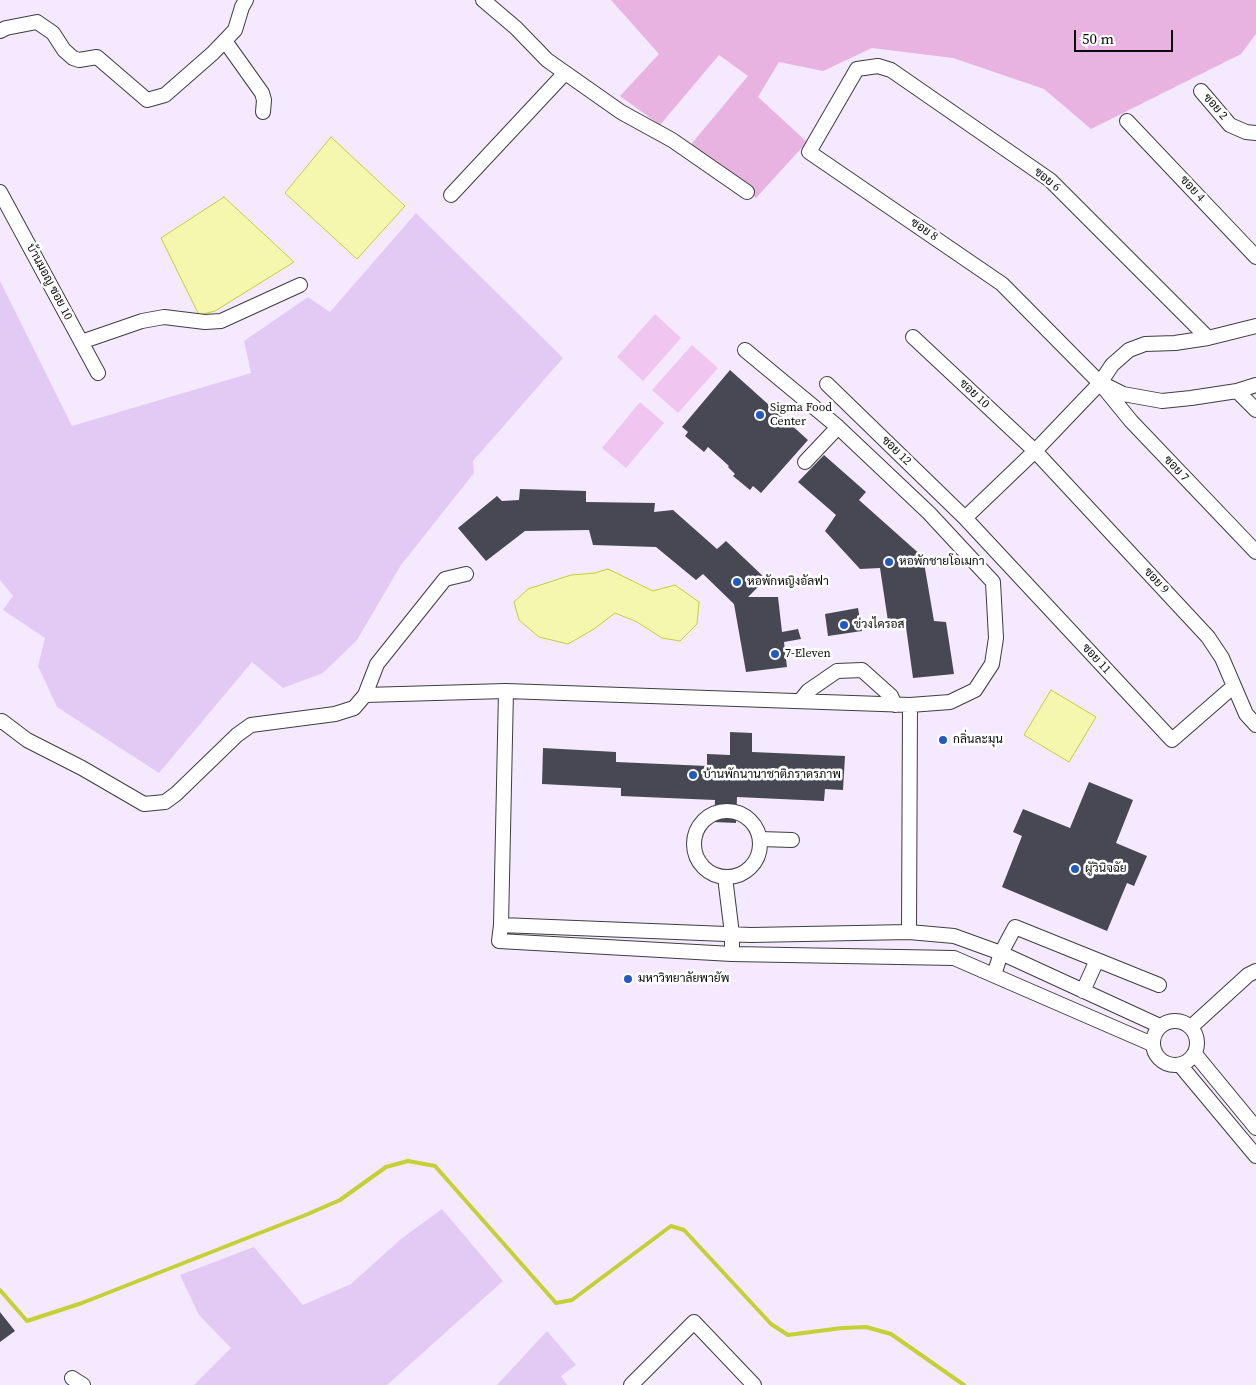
<!DOCTYPE html>
<html>
<head>
<meta charset="utf-8">
<style>
  body { margin:0 }
  #map { position:relative; width:1256px; height:1385px; overflow:hidden; background:#f4e9ff; font-family:"Source Serif 4",serif }
  canvas { display:block }
  .scale { position:absolute; left:1074px; top:30px; width:99px; height:22px; box-sizing:border-box; border:2px solid #0b0b0b; border-top:0; padding-left:6px; font-size:15px; line-height:18px; white-space:nowrap; color:#0b0b0b; -webkit-text-stroke:4px #fff; paint-order:stroke }
</style>
</head>
<body>
<div id="map">
<canvas width="1256" height="1385"></canvas>
<div class="scale">50 m</div>
</div>
<script>
const ctx = document.querySelector('canvas').getContext('2d');
ctx.lineJoin = 'round';
function fillPath(path, color) {
  ctx.fillStyle = color;
  ctx.fill(path, 'evenodd');
}
function shape(rows) {
  const path = new Path2D();
  for (const r of rows) {
    if (r.length === 3) {
      path.moveTo(r[0] + r[2], r[1]);
      path.arc(r[0], r[1], r[2], 0, 2 * Math.PI);
      continue;
    }
    path.moveTo(r[0], r[1]);
    for (let i = 2; i < r.length; i += 2) path.lineTo(r[i], r[i + 1]);
  }
  return path;
}
function strokePath(path, color, width, dash) {
  ctx.strokeStyle = color;
  ctx.lineWidth = width;
  ctx.lineCap = dash ? 'butt' : 'round';
  ctx.setLineDash(dash || []);
  ctx.stroke(path);
}
function drawText(font, color, halo, rows, align = 'center') {
  ctx.font = font + ' "Source Serif 4",Sarabun,serif';
  ctx.lineWidth = 5;
  ctx.setLineDash([]);
  ctx.textBaseline = 'middle';
  ctx.strokeStyle = halo;
  ctx.fillStyle = color;
  for (const [text, x, y, turn = 0] of rows) {
    ctx.save();
    ctx.translate(x, y);
    ctx.rotate((+turn || 0) * Math.PI / 180);
    ctx.textAlign = isNaN(turn) ? turn : align;
    if (halo) ctx.strokeText(text, 0, 0);
    ctx.fillText(text, 0, 0);
    ctx.restore();
  }
}
const farmland = shape([
  [416,213,563,358,473,461,474,473,401,565,357,640,323,673,283,688,252,662,159,773,57,707,38,666,45,638,3,610,13,596,0,580,0,281,72,426,251,373,244,341,308,297,330,312],
  [442,1209,503,1281,387,1385,194,1385,231,1348,199,1315,180,1275,254,1247,303,1305,351,1284,401,1239],
  [547,1331,576,1365,561,1376,567,1385,497,1385]
]);
const green = shape([
  [611,0,1256,0,1256,34,1241,54,1091,129,1044,89,953,58,872,48,823,71,779,62,758,97,807,142,756,198,688,148,748,76,719,55,660,125,620,96,659,54]
]);
const pitch = shape([
  [655,314,681,338,643,381,617,357],
  [692,345,718,368,678,413,652,390],
  [640,402,664,423,626,468,602,448]
]);
const water = shape([
  [331,137,405,206,357,259,285,193,331,137],
  [224,197,294,262,215,311,199,315,161,238,224,197],
  [608,569,653,591,675,585,699,602,697,624,680,641,662,638,637,622,615,613,594,629,568,644,539,637,519,620,514,602,528,589,571,575,595,573,608,569],
  [1051,690,1096,717,1069,762,1024,735,1051,690]
]);
const stream = shape([
  [0,1290,27,1321,82,1303,308,1214,340,1200,386,1167,408,1161,435,1166,556,1303,572,1300,671,1226,684,1230,771,1324,788,1335,842,1328,866,1327,891,1334,964,1385]
]);
const building = shape([
  [730,370,808,440,761,493,753,486,750,490,733,476,735,474,728,467,729,466,708,447,704,452,685,436,688,432,682,427],
  [824,455,866,492,859,500,923,557,934,621,946,622,954,674,913,678,906,627,889,628,880,568,860,569,825,531,836,515,798,482],
  [520,489,586,491,586,502,655,503,654,512,673,510,717,549,726,541,766,579,748,597,778,597,782,632,798,629,801,639,784,642,787,667,746,672,734,604,703,574,696,580,656,547,593,545,589,530,525,531,486,561,458,528,497,496,502,501,519,500],
  [858,608,862,631,828,636,825,614],
  [730,732,752,733,752,752,845,756,843,790,825,789,824,801,737,797,736,823,714,822,715,800,621,796,621,788,542,784,543,748,616,752,616,762,707,766,707,754,730,755],
  [1089,782,1133,800,1116,843,1147,856,1134,886,1127,883,1107,931,1002,887,1022,836,1013,832,1023,809,1070,828],
  [0,1312,15,1331,0,1342]
]);
const minor = shape([
  [483,0,516,28,547,60,621,112,672,140,747,192],
  [0,31,6,28,37,22,53,33,64,50,73,58,79,60,97,57,147,100,165,95,213,53,235,30,242,7,246,0],
  [225,41,262,93,264,100,263,112],
  [1201,91,1230,125,1246,132,1256,133],
  [1127,121,1256,257],
  [0,192,98,373],
  [451,195,565,73],
  [913,337,1035,451,1208,637,1222,658,1246,714,1256,725],
  [1208,338,1050,180,891,70,878,66,857,69,809,152,1002,284,1100,383,1131,421,1256,552],
  [81,342,142,321,164,317,205,322,221,321,300,285],
  [827,384,965,518,1172,740,1234,686],
  [1105,385,1123,394,1162,401,1191,398,1237,391,1256,385],
  [1237,391,1256,410],
  [805,462,838,427],
  [965,518,1035,451,1100,383,1112,365,1129,350,1145,344,1175,343,1208,338,1256,326],
  [506,691,501,925,499,941,732,954,954,958,1152,1044],
  [365,695,506,691,910,705,950,702,975,690,992,664,996,638,993,582,929,513,838,427,745,350],
  [800,701,808,691,837,671,862,670,891,696,895,705],
  [0,722,2,721,27,740,82,768,144,804,165,802,176,794,237,735,251,725,335,714,354,708,365,695,377,664,445,579,466,574],
  [727,844,33],
  [760,839,792,840],
  [725,877,732,934,732,954],
  [501,925,751,935,909,932,954,936,1001,953,1160,1026],
  [909,932,910,705],
  [994,975,1001,953,1015,927,1159,985],
  [1083,991,1097,960],
  [1175,1043,22],
  [1191,1027,1248,975,1256,971],
  [1195,1054,1256,1128],
  [1180,1065,1256,1156],
  [72,1378,83,1385],
  [631,1385,694,1322,754,1385]
]);
const markers = [
  [760,415,5,"#215bbd"],
  [889,562,5,"#215bbd"],
  [737,582,5,"#215bbd"],
  [844,625,5,"#215bbd"],
  [775,654,5,"#215bbd"],
  [943,740,5,"#215bbd"],
  [693,775,5,"#215bbd"],
  [1075,869,5,"#215bbd"],
  [628,979,5,"#215bbd"]
];
const streetNames = [
  ["ซอย 2",1215,107,49],
  ["ซอย 6",1047,180,39],
  ["ซอย 4",1192,189,47],
  ["ซอย 8",924,230,34],
  ["บ้านมอญ ซอย 10",49,282,62],
  ["ซอย 10",974,394,43],
  ["ซอย 12",896,451,44],
  ["ซอย 7",1176,469,46],
  ["ซอย 9",1156,581,47],
  ["ซอย 11",1096,659,47]
];
const poiNames = [
  ["Sigma Food",770,408],
  ["Center",770,422],
  ["หอพักชายโอเมกา",899,562],
  ["หอพักหญิงอัลฟา",747,582],
  ["ข่วงไครอส",854,625],
  ["7-Eleven",785,654],
  ["กลิ่นละมุน",953,740],
  ["บ้านพักนานาชาติภราดรภาพ",703,775],
  ["ผัูวินิจฉัย",1085,869],
  ["มหาวิทยาลัยพายัพ",638,979]
];
fillPath(farmland, '#e3caf5');
fillPath(green, '#e9b3e1');
fillPath(pitch, '#f0c5ef');
fillPath(water, '#f4f7ad');
strokePath(water, '#c4d033', 1);
strokePath(stream, '#c4d033', 4);
fillPath(building, '#484754');
strokePath(minor, '#3e3e3e', 16);
strokePath(minor, '#fff', 14);
for (const [x, y, r, color] of markers) {
  const dot = new Path2D();
  dot.arc(x, y, r, 0, 2 * Math.PI);
  ctx.fillStyle = color;
  ctx.fill(dot);
  strokePath(dot, '#fff', 2);
}
drawText('12px', '#0b0b0b', '#fff', streetNames);
drawText('12px', '#0b0b0b', '#fff', poiNames, 'left');
</script>
</body>
</html>
